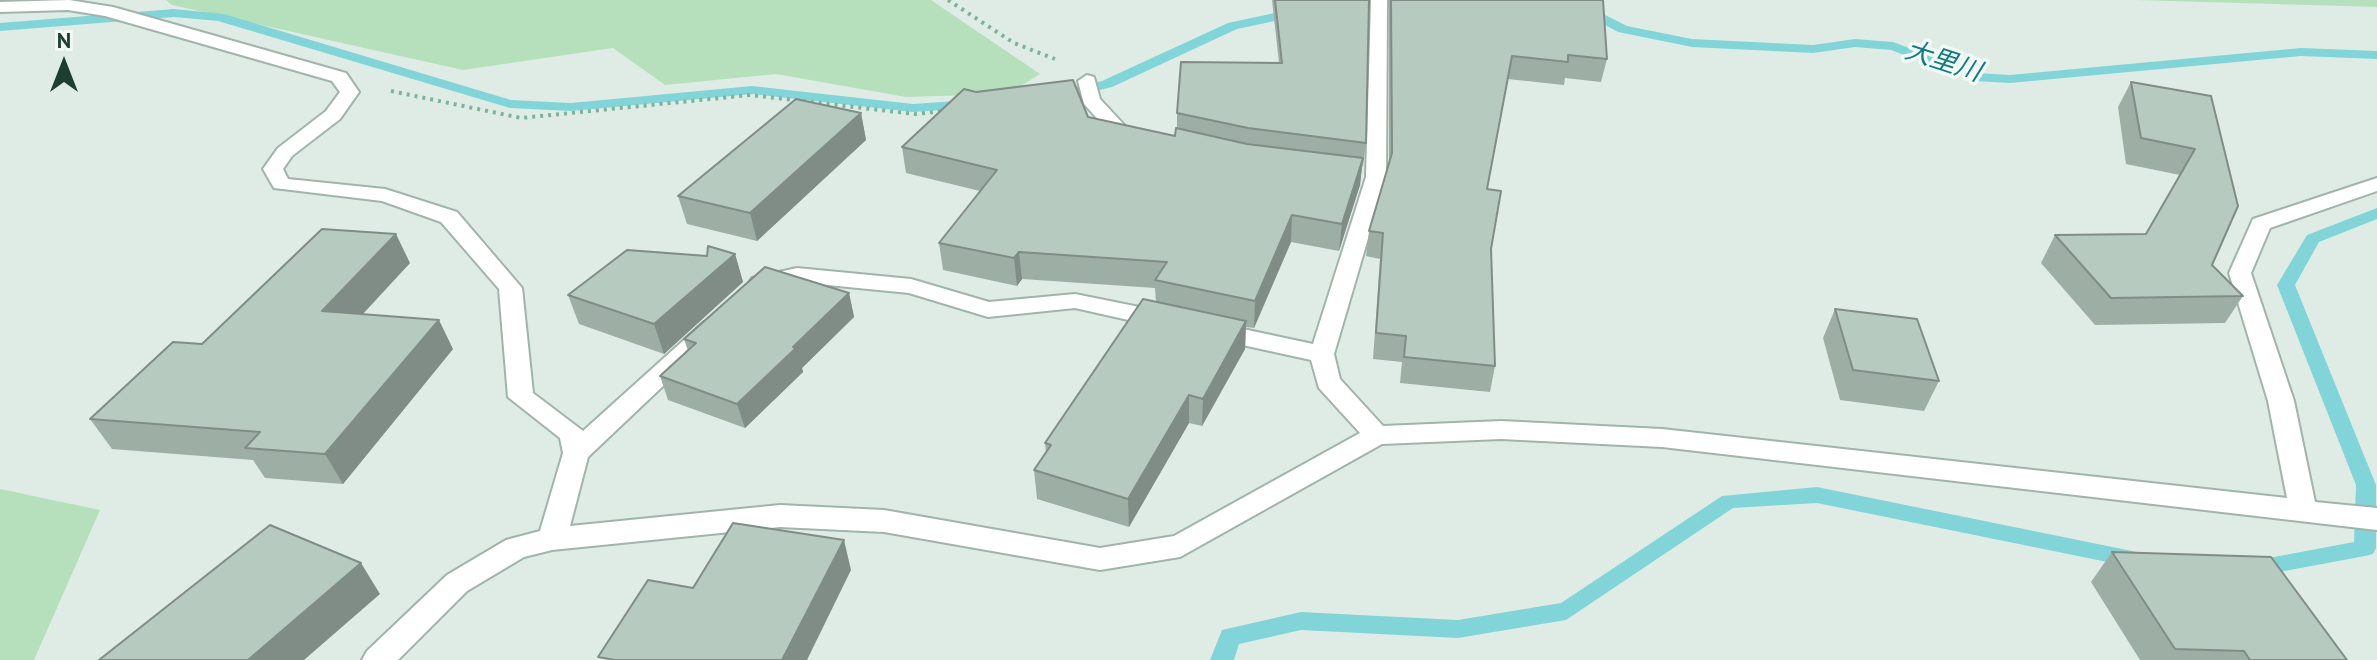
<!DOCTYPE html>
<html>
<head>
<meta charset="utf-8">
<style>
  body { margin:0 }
  #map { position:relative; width:2377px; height:660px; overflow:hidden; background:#dfece5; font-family:"PT Sans",sans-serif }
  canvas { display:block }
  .north { position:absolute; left:24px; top:24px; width:80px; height:80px; -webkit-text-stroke:6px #f0f9f3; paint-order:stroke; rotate:0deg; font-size:22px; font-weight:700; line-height:32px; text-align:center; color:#1e3e32 }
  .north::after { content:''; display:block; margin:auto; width:28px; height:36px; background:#1e3e32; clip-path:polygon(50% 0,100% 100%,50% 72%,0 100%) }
</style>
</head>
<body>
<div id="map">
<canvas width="2377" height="660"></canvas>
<div class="north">N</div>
</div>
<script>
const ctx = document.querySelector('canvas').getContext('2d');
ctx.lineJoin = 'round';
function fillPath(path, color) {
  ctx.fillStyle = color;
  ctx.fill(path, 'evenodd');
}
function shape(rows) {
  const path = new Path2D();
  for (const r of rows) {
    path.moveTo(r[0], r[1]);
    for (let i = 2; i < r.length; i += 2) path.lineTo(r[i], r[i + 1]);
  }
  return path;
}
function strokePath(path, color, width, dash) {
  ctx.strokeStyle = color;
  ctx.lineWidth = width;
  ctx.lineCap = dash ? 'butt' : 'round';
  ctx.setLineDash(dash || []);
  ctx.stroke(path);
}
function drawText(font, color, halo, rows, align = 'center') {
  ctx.font = font + ' "PT Sans","Noto Sans JP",sans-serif';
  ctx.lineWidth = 7;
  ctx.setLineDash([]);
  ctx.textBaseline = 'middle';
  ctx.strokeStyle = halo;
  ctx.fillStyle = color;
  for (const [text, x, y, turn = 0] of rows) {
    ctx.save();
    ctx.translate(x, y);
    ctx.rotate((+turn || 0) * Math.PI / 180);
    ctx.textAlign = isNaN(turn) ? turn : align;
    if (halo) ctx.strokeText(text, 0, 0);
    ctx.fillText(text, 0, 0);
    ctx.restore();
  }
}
const green = shape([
  [166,0,931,0,1040,74,1008,94,906,97,776,74,665,85,613,48,463,70,172,5],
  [2136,0,2377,0,2377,7],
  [0,489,100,510,34,660,0,660]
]);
const stream = shape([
  [1559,0,1575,0,1627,26,1692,39,1813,45,1855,39,1893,42,1976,73,2010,75,2301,48,2377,51,2377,59,2301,56,2010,83,1974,81,1891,50,1855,47,1813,53,1692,47,1618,32,1559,0],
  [1298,8,1303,9,1303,15,1237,29,1112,87,1055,101,1048,97,1050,94,1102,81,1228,23,1298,8],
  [174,9,224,14,511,100,571,103,752,86,913,104,970,100,977,104,970,108,913,112,752,94,571,111,510,108,218,21,174,17,0,31,0,23,174,9],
  [2377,208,2377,219,2319,242,2295,285,2376,485,2376,548,2373,554,2365,556,2274,573,2244,572,2241,566,2244,560,2252,557,2274,557,2354,542,2356,485,2277,285,2307,235,2377,208],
  [1817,487,2132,551,2140,553,2143,559,2140,565,2132,567,1817,503,1733,508,1566,620,1458,638,1301,630,1239,644,1234,660,1210,660,1222,630,1301,612,1458,620,1561,603,1722,496,1817,487]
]);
const path = shape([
  [948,0,1014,43,1055,59],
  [391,91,521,118,750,95,915,114,944,111]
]);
const street = shape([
  [69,0,113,7,346,73,359,92,340,119,292,156,283,169,288,179,385,189,457,212,522,288,533,393,583,431,704,322,720,322,724,327,720,332,588,457,570,526,780,505,884,510,1100,548,1174,536,1360,433,1319,388,1311,360,1215,339,1203,331,1215,323,1313,344,1366,177,1371,0,1387,0,1386,177,1334,354,1340,379,1383,426,1501,421,1662,429,2287,498,2268,401,2229,273,2253,219,2377,178,2377,191,2270,228,2251,273,2294,401,2315,502,2377,508,2377,530,1662,447,1501,439,1382,444,1180,557,1100,570,884,532,780,527,552,550,524,557,467,591,398,660,362,660,367,651,447,575,506,540,540,531,563,453,560,438,508,397,499,289,441,222,382,201,274,188,263,169,278,148,326,111,340,92,332,81,105,16,68,10,0,12,0,2,69,0],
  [1087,75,1094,77,1100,99,1128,129,1145,133,1148,137,1145,141,1114,137,1084,104,1078,81,1087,75],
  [797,268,911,279,989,302,1075,294,1164,312,1176,320,1164,328,1075,308,988,317,909,293,797,282,760,290,749,283,752,278,797,268]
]);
const wall = shape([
  [1272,0,1369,0,1366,143,1363,167,1362,166,1360,185,1339,251,1291,242,1254,328,1246,327,1245,349,1202,426,1189,423,1129,527,1037,499,1034,470,1046,453,1045,443,1156,302,1155,288,1022,279,1017,286,943,270,939,243,980,191,906,173,902,147,1088,117,1175,136,1177,129,1177,113,1279,63],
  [1389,0,1603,0,1607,59,1601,82,1565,78,1564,85,1508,79,1487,189,1495,366,1490,392,1400,383,1402,362,1373,359,1380,259,1366,256,1369,231,1389,162],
  [2131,82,2211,96,2212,265,2243,296,2225,323,2095,325,2041,263,2055,235,2146,234,2180,175,2126,164,2118,107],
  [861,113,866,140,757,241,687,224,678,196],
  [735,254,743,282,664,354,579,324,568,295,707,256],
  [410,263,362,314,453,349,343,484,265,478,253,460,112,449,90,419,202,344],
  [849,293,854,317,802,368,803,372,745,428,668,400,660,376,688,351,684,339],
  [1835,309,1939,381,1924,411,1840,400,1823,338],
  [2112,552,2347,660,2140,660,2091,582]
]);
const shadedWall = shape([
  [861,113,866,140,757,241,750,213],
  [1363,158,1360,185,1339,251,1342,224],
  [1292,215,1291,242,1254,328,1255,301],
  [396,234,410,263,338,341,322,311],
  [1019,252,1022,279,1017,286,1014,258],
  [735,254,743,282,664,354,654,324],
  [849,293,854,317,802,368,803,372,745,428,737,404,793,347],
  [439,320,453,349,343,484,325,454],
  [1246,321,1245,349,1202,426,1203,399],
  [1189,395,1189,423,1129,527,1128,499],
  [844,540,851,570,807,660,782,660],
  [361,563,380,594,304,660,248,660]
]);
const building = shape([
  [1275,0,1369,0,1366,143,1248,128,1177,113,1181,62,1282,63,1275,0],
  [1391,0,1603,0,1607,59,1568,55,1568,62,1512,56,1487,189,1501,191,1491,249,1495,366,1404,357,1406,336,1376,333,1383,233,1369,231,1392,153,1391,0],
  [1073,80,1088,117,1175,136,1176,128,1247,144,1363,158,1342,224,1292,215,1255,301,1155,280,1167,262,1019,252,1014,258,939,243,997,170,902,147,964,89,976,92,1073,80],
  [2131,82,2211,96,2238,206,2212,265,2243,296,2111,298,2055,235,2146,234,2195,149,2141,138,2131,82],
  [796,99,861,113,750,213,678,196,796,99],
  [322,229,396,234,322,311,439,320,325,454,245,448,260,432,90,419,173,342,202,344,322,229],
  [708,246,735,254,654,324,568,295,627,250,707,256,708,246],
  [765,267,849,293,793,347,796,348,737,404,660,376,696,343,684,339,765,267],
  [1143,299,1246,321,1203,399,1189,395,1128,499,1034,470,1051,445,1045,443,1143,299],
  [1835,309,1917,319,1939,381,1853,370,1835,309],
  [733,523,844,540,782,660,615,660,598,657,648,580,693,588,733,523],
  [270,525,361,563,248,660,99,660,270,525],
  [2112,552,2271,557,2347,660,2250,660,2244,651,2175,649,2112,552]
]);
const farWaternames = [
  ["大里川",1943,62,18]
];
fillPath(green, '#b6e0bc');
fillPath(stream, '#81d5d8');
strokePath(street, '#a1b4ac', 4);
strokePath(path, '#7cb39b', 4, [3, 5]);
fillPath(street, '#fff');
fillPath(wall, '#9daea5');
fillPath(shadedWall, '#808d86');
fillPath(building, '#b7cac0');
strokePath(building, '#808d86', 2);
drawText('italic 26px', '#127c80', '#f0f9f3', farWaternames);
</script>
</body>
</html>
